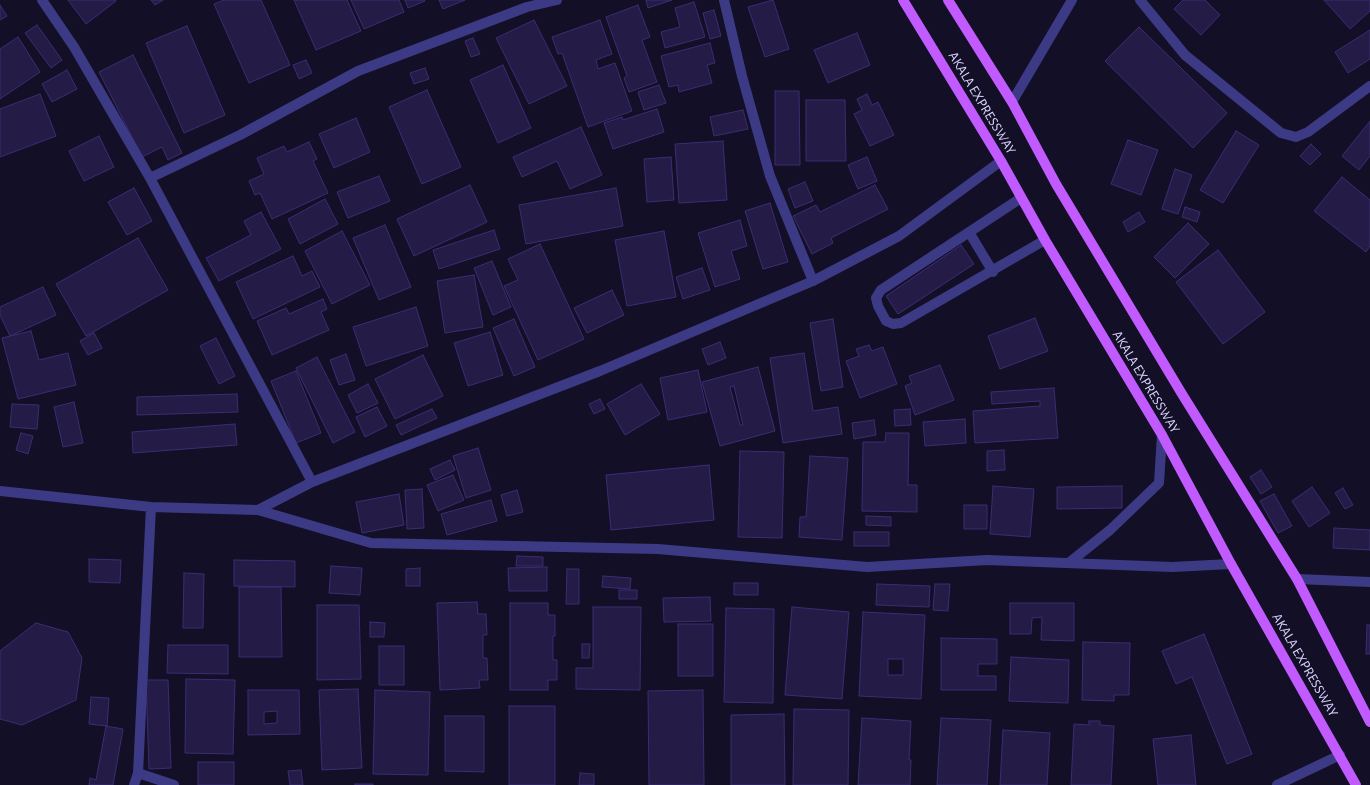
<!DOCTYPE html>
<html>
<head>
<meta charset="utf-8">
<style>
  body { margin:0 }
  canvas { display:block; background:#130f26 }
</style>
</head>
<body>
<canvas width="1370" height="785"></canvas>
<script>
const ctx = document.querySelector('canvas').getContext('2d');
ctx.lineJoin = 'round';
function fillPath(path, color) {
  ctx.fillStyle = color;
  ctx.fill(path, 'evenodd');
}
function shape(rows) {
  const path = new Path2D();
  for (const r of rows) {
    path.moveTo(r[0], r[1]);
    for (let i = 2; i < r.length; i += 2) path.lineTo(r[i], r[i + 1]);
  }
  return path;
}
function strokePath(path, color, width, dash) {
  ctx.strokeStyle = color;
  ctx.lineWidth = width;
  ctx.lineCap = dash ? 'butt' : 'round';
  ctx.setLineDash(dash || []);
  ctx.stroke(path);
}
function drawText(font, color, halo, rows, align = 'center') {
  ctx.font = font + ' "Alegreya Sans",sans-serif';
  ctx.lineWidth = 3;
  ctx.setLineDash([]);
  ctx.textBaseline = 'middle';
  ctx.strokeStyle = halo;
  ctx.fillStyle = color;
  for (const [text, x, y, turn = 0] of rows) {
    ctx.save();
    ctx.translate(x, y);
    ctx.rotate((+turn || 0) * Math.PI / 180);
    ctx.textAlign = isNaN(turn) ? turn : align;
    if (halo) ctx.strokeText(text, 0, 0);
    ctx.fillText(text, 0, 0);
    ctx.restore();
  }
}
const building = shape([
  [68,0,115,0,116,1,86,24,68,0],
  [151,0,163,0,155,5,151,0],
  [224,0,261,0,290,65,249,83,214,4,224,0],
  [294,0,347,0,361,31,316,50,294,0],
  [351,0,399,0,404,12,364,29,351,0],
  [405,0,424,0,425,1,408,8,405,0],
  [439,0,465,0,443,9,439,0],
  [646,0,672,0,648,8,646,0],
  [773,0,789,49,765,57,748,7,773,0],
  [1183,0,1205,0,1220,15,1201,35,1174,9,1183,0],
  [1324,0,1370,0,1370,11,1350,29,1324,0],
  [694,2,705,37,665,48,661,32,680,27,675,8,694,2],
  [0,5,7,16,0,20,0,5],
  [638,5,650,37,642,40,657,82,629,92,624,78,627,76,606,17,638,5],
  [714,10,721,36,710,39,703,13,714,10],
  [534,20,567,86,529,104,496,38,534,20],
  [600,20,612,54,596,60,598,69,615,63,632,111,588,127,562,53,558,54,552,37,600,20],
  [37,25,62,60,51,68,25,33,37,25],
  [187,26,225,115,184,133,146,43,187,26],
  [1139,27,1227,113,1193,148,1105,61,1139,27],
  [1370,30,1370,59,1348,73,1335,52,1370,30],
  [857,33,870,65,828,83,814,50,857,33],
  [18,37,40,72,0,99,0,49,18,37],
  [473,38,480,54,471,57,465,41,473,38],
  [710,43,715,63,707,65,712,83,679,92,678,85,669,87,661,56,710,43],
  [133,55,182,153,168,160,162,147,142,157,99,72,133,55],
  [306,60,312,73,299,79,293,65,306,60],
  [503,65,531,128,498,143,470,80,503,65],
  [425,68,429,79,414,84,410,73,425,68],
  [67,70,77,89,52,102,42,84,67,70],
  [659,85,666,103,644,110,638,92,659,85],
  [427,90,461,167,422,184,389,107,427,90],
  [775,91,799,91,800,165,775,165,775,91],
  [40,94,56,136,0,157,0,109,40,94],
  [867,94,872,105,878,102,894,135,870,146,854,114,862,110,857,99,867,94],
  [806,100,845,100,846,161,806,161,806,100],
  [657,109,664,132,613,149,604,123,622,117,623,120,657,109],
  [743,110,748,129,714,136,710,117,743,110],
  [356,118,370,152,334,168,319,134,356,118],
  [1370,121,1370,156,1359,170,1342,156,1370,121],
  [581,127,602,175,570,189,557,161,522,177,513,157,581,127],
  [1236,131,1259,145,1223,203,1200,190,1236,131],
  [99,136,114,167,84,181,69,151,99,136],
  [1128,140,1158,150,1141,195,1111,184,1128,140],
  [723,141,727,200,679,203,675,144,723,141],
  [309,142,317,159,313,161,328,193,272,219,260,193,255,195,249,181,264,174,257,158,284,146,287,152,309,142],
  [1311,144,1321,154,1310,165,1300,156,1311,144],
  [671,157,674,200,647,202,644,159,671,157],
  [867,157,877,181,858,189,848,165,867,157],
  [1175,169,1192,175,1178,214,1162,209,1175,169],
  [379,176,390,201,348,218,337,192,379,176],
  [1342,177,1370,200,1370,246,1366,252,1314,211,1342,177],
  [805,182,813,201,795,208,788,189,805,182],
  [470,185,487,222,414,256,397,219,470,185],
  [875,185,888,209,831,238,833,243,812,254,793,216,816,205,820,212,875,185],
  [134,188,152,221,127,235,108,202,134,188],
  [616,188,623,226,526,244,519,205,616,188],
  [325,199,338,224,300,244,288,219,325,199],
  [770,203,788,262,763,269,745,211,770,203],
  [1185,207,1200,212,1197,222,1182,217,1185,207],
  [261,212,281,249,219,281,206,258,251,235,244,221,261,212],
  [1139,212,1145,222,1128,232,1123,222,1139,212],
  [740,220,747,246,731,251,740,279,715,287,698,233,740,220],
  [1188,223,1209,244,1175,278,1154,257,1188,223],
  [385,225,411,287,379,300,353,238,385,225],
  [494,230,500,249,439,269,433,250,494,230],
  [342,231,370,285,332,304,305,251,342,231],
  [664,231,676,297,627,306,615,240,664,231],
  [138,238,168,290,86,336,56,284,138,238],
  [540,244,584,339,538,360,504,286,518,280,508,259,540,244],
  [961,245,974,264,898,314,886,296,961,245],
  [1218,250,1265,312,1223,344,1176,282,1218,250],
  [293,256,302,276,312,271,320,287,253,319,236,282,293,256],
  [492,261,511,307,493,315,474,268,492,261],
  [702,268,710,290,683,299,676,277,702,268],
  [474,275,483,327,445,333,437,281,474,275],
  [43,287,56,315,10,336,0,315,0,307,43,287],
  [612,290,624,315,587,333,574,308,612,290],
  [323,299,327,309,321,312,329,330,272,355,257,321,286,308,289,314,323,299],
  [416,307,428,346,366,366,353,327,416,307],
  [1035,318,1048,351,1000,369,988,336,1035,318],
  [514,319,535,367,514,376,493,328,514,319],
  [833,319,843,387,821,391,810,323,833,319],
  [31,331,39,360,68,353,76,385,18,399,2,338,31,331],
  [490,332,503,375,468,386,454,343,490,332],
  [94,333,102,348,88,355,80,341,94,333],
  [216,338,235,376,219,384,200,346,216,338],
  [720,342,726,358,708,365,702,349,720,342],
  [869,345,872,351,883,347,897,384,860,398,846,361,859,356,856,349,869,345],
  [804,353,813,411,838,407,842,434,783,443,770,358,804,353],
  [346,354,355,380,339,385,330,360,346,354],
  [423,355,443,396,395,419,375,379,423,355],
  [317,357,355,432,333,443,296,368,317,357],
  [940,365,954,400,915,415,905,386,912,383,909,376,940,365],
  [758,367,775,431,720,446,702,382,758,367],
  [734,386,743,425,740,425,730,387,734,386],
  [698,370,707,412,668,420,660,378,698,370],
  [296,371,321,433,296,443,271,381,296,371],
  [368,384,378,403,357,413,348,395,368,384],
  [641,384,660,414,625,435,607,404,641,384],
  [1054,388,1058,438,975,443,973,411,1040,406,1040,401,992,404,991,392,1054,388],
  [237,394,238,412,137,415,137,397,237,394],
  [600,399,605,409,594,414,589,404,600,399],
  [74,402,83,443,63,447,54,407,74,402],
  [12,404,39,405,37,429,10,427,12,404],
  [377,407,387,426,365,437,356,417,377,407],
  [432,409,437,418,401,435,396,425,432,409],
  [910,409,911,425,895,426,894,410,910,409],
  [965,419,966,443,925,446,923,422,965,419],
  [874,420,876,435,854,439,852,423,874,420],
  [235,424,237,445,133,453,132,432,235,424],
  [21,433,33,436,28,454,16,450,21,433],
  [886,433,909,433,908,485,917,485,917,512,862,511,863,442,885,442,886,433],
  [478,448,491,490,466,498,453,456,478,448],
  [1004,450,1005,470,987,471,987,451,1004,450],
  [740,451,784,452,782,538,738,537,740,451],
  [810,456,848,458,842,540,799,537,800,517,806,517,810,456],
  [450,460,455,470,435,480,430,469,450,460],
  [709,465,714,520,611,530,606,475,709,465],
  [1261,470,1272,487,1261,494,1250,477,1261,470],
  [453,475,464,500,438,511,427,485,453,475],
  [993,486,1034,489,1030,537,990,534,993,486],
  [1122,486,1122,508,1057,509,1057,487,1122,486],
  [1312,487,1330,513,1309,527,1292,501,1312,487],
  [1343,488,1353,505,1345,509,1335,493,1343,488],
  [422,489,424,528,407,529,405,490,422,489],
  [517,490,523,512,507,516,501,495,517,490],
  [399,494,404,525,362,533,356,502,399,494],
  [1274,494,1292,526,1278,533,1260,501,1274,494],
  [491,500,497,521,447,535,441,514,491,500],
  [964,505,987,505,987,529,964,529,964,505],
  [866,516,891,517,891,526,866,525,866,516],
  [1334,528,1370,530,1370,550,1333,548,1334,528],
  [854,532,889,532,889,546,854,546,854,532],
  [517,556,543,557,543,566,516,566,517,556],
  [89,559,121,560,120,583,89,582,89,559],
  [234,560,295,561,295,587,234,586,234,560],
  [331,566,362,568,360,595,329,593,331,566],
  [547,567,547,591,509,591,508,568,547,567],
  [420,568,420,586,406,586,406,569,420,568],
  [567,569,579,569,579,604,566,604,567,569],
  [184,573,204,574,203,628,183,628,184,573],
  [603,576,631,578,630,589,602,587,603,576],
  [734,583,758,583,758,595,734,595,734,583],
  [877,584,930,586,929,607,876,605,877,584],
  [935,584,950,584,948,611,933,610,935,584],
  [239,587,281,587,282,657,239,657,239,587],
  [619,590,637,590,637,599,619,599,619,590],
  [710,597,711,621,664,622,663,598,710,597],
  [477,602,478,614,486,614,487,635,483,635,483,658,487,658,488,680,479,680,480,688,440,690,437,603,477,602],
  [510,603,548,603,548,615,555,615,555,636,553,636,553,660,557,660,557,680,548,680,548,690,510,690,510,603],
  [1010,603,1074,603,1074,641,1041,640,1042,617,1032,618,1031,634,1010,634,1010,603],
  [317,605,359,605,361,679,317,680,317,605],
  [593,607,641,607,640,690,576,689,576,668,593,668,593,607],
  [792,607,849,612,842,699,785,695,792,607],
  [726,608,774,609,773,703,724,702,726,608],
  [863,612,925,615,921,699,859,696,863,612],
  [888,659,903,659,903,675,888,675,888,659],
  [370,622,385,623,384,637,370,637,370,622],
  [36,623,68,632,82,658,76,700,22,725,0,719,0,651,36,623],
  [678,624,713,624,713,676,678,676,678,624],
  [1367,625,1370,625,1370,654,1366,654,1367,625],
  [1204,634,1252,754,1227,764,1192,677,1176,684,1162,651,1204,634],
  [941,638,997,639,997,664,978,664,978,676,996,676,996,690,941,690,941,638],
  [1083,642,1130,643,1129,695,1114,695,1114,701,1082,700,1083,642],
  [582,644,590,644,589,658,582,658,582,644],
  [168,645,228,645,228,674,167,673,168,645],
  [379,646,404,646,404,685,379,685,379,646],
  [1011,657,1069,660,1068,703,1009,701,1011,657],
  [186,679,235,680,233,754,185,753,186,679],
  [146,680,168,680,171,768,149,769,146,680],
  [358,689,362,768,322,770,319,690,358,689],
  [248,690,299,690,300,734,248,735,248,690],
  [277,711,277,723,264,724,264,712,277,711],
  [375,690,430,692,428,775,373,774,375,690],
  [703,690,704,785,649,785,648,691,703,690],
  [91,697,109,698,107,726,89,724,91,697],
  [509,706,555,706,555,785,509,785,509,706],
  [794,709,849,710,848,785,793,785,794,709],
  [784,714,785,785,731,785,731,715,784,714],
  [445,716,484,716,484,772,445,771,445,716],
  [862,718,911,721,909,760,911,760,910,785,858,785,862,718],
  [941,718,991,720,987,785,937,785,941,718],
  [1089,721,1100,721,1100,725,1114,726,1111,785,1071,785,1074,724,1089,725,1089,721],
  [106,726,123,729,113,785,89,785,90,778,96,780,106,726],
  [1003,730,1050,733,1047,785,1000,785,1003,730],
  [1191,735,1196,785,1158,785,1153,739,1191,735],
  [198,762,234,762,234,785,198,785,198,762],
  [301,770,303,785,290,785,288,771,301,770],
  [580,773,594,774,594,785,579,785,580,773],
  [355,784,373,784,373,785,355,785,355,784]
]);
const minor = shape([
  [42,0,74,47,150,178,312,482],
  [724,0,742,76,770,176,813,281],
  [1140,0,1185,55,1281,133,1296,137,1308,132,1370,86],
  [1012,102,1072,0],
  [150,178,240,135,358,71,527,7,557,0],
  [1021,198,881,290,876,298,878,306,886,321,893,324,901,323,1045,240],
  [969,232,993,272],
  [0,491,151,507,258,510,312,482,600,371,813,281,899,236,1001,161],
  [258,510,371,543,658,549,867,567,987,560,1172,567,1231,564],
  [1070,562,1110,530,1159,483,1162,435],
  [1297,579,1370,582],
  [138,773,174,785],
  [134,785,138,773,151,507],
  [1277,785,1340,755]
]);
const major = shape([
  [903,0,1001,161,1045,240,1162,435,1231,564,1356,785],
  [948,0,1012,102,1056,184,1182,394,1297,579,1370,722]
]);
const streetNames = [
  ["AKALA EXPRESSWAY",982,103,59],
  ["AKALA EXPRESSWAY",1146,382,59],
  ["AKALA EXPRESSWAY",1305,665,60]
];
fillPath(building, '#241b47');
strokePath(building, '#3b2d73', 1);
strokePath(minor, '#3d3a85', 10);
strokePath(major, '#c25bff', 10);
drawText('14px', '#d9d4ff', '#130f26', streetNames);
</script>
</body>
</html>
